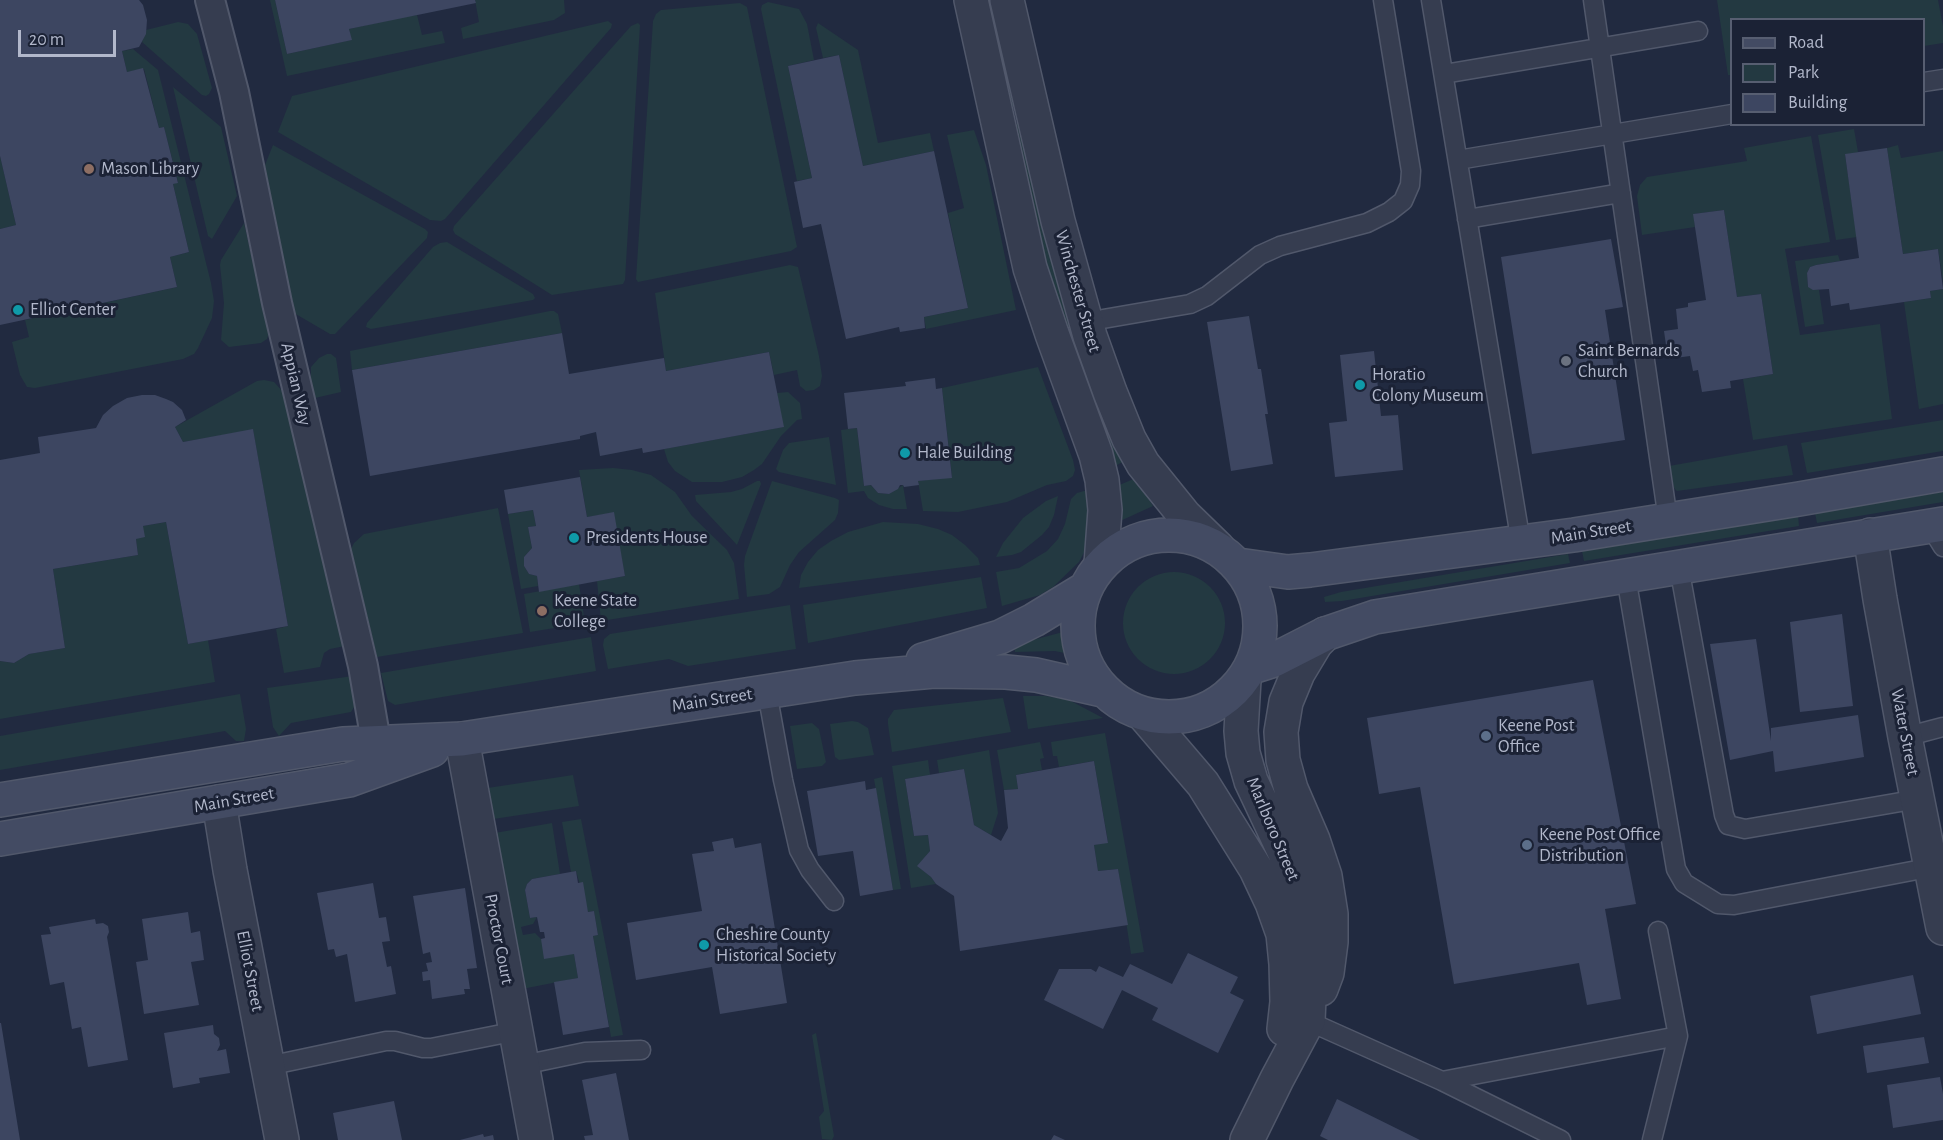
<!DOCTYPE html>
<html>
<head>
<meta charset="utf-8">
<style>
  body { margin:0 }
  #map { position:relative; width:1943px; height:1140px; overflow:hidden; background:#212a40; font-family:"Alegreya Sans",sans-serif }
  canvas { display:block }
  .legend { position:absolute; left:1730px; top:18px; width:195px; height:108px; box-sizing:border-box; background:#1b2235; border:2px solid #575e71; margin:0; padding:8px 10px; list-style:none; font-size:18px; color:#b2b8cb }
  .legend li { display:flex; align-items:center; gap:12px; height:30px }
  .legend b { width:30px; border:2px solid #575e71 }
  .scale { position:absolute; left:18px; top:30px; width:98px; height:27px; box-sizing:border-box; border:3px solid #b2b8cb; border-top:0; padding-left:8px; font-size:18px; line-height:21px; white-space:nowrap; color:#b2b8cb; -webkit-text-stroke:4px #1b2235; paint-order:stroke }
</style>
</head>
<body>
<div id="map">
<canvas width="1943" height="1140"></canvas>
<ul class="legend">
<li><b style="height:8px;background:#434b63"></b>Road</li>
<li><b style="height:16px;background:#233941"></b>Park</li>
<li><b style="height:16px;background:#3d4661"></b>Building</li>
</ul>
<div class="scale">20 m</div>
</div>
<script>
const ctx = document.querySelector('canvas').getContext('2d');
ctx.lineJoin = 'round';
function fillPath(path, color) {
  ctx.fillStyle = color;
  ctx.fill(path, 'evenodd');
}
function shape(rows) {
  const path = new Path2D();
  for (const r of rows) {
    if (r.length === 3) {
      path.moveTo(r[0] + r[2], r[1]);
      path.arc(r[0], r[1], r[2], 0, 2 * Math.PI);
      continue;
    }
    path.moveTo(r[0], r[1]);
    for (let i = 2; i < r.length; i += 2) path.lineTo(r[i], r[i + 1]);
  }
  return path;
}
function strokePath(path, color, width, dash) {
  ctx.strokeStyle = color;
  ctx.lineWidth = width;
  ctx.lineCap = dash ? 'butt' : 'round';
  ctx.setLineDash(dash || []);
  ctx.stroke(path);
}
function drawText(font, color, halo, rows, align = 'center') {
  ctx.font = font + ' "Alegreya Sans",sans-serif';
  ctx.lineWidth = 6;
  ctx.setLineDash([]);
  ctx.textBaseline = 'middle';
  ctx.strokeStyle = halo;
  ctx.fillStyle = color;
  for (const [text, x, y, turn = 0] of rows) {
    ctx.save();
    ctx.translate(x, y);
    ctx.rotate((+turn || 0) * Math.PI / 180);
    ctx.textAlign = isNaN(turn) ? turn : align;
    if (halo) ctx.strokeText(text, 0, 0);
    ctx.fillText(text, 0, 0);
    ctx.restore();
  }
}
const green = shape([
  [270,0,275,0,287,54,351,40,349,29,411,15,412,16,417,15,422,35,442,31,445,43,287,76],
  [475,0,564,0,565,13,554,20,463,39,461,28,479,22],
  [1717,0,1938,0,1943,26,1943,43,1924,46,1924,20,1732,20,1731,75,1728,75],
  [768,2,799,9,807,24,814,60,788,66,812,178,797,181,761,9,762,5],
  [740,3,747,7,797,247,791,251,638,282,636,279,653,21,656,14,661,10],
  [608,21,612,24,611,28,445,219,441,221,430,220,278,132,292,96],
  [178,22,188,24,197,34,212,88,209,94,206,96,202,95,142,42,146,30],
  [638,23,640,25,625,280,623,284,552,295,455,234,453,230,454,226,631,26],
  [818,23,858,50,878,143,930,133,934,151,863,166,839,55,823,58,816,28],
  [1001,25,1018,105,1004,109,986,29],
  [133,49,158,70,211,283,214,301,212,318,198,348,194,354,183,359,35,388,27,387,20,375,12,342,29,337,25,320,177,287,170,257,189,252,173,184,178,182,164,127,159,128,144,69,127,72,122,51],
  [173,87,221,127,237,196,212,239,208,236],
  [1020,123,1124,461,1112,468,1069,353,1008,126],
  [1854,129,1858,152,1845,155,1857,237,1836,240,1818,135],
  [974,130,986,165,1016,310,926,329,924,317,968,308,948,213,964,208,947,135],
  [1811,136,1830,242,1785,249,1800,335,1880,324,1892,419,1753,440,1743,379,1773,374,1761,294,1737,297,1724,210,1694,214,1695,227,1642,235,1637,196,1640,185,1647,177,1747,161,1744,148],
  [273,145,425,229,428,232,427,238,335,334,330,334,294,313,266,197,264,179,265,165],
  [1898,145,1901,158,1943,151,1943,282,1938,249,1903,254,1887,148],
  [0,156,16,225,0,229],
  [244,223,269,332,267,339,261,343,229,347,221,340,224,303,220,265,221,260],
  [447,242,533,294,535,298,533,300,371,329,366,327,367,323,433,247,440,243],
  [1838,255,1840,261,1816,265,1810,267,1807,273,1808,287,1819,290,1824,324,1805,327,1795,261],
  [790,265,798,267,819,356,822,376,820,386,814,390,806,391,800,386,797,370,774,375,769,352,666,371,655,293],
  [1943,289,1943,404,1919,409,1904,302,1931,298,1930,291],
  [550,311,554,311,558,314,562,333,352,370,350,351],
  [327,354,331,354,336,358,341,392,315,398,311,381,311,367,319,358],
  [1038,367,1073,460,1075,470,1073,476,1066,481,1047,485,1007,502,958,512,923,511,918,481,952,477,942,388],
  [264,380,274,382,284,393,345,646,330,649,324,653,320,667,284,673,276,629,288,626,253,430,183,442,175,427,257,381],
  [788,392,800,403,802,419,797,420,781,436,762,464,754,470,742,477,722,482,692,482,675,471,668,462,664,449,783,427,777,393],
  [1943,420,1943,451,1807,473,1801,443],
  [857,428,864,486,871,485,878,493,889,494,903,485,907,509,893,509,879,505,868,498,864,491,848,493,841,430],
  [829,437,836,485,779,472,776,469,783,450,789,443],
  [1787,445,1793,475,1677,491,1674,488,1669,466],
  [613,468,632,470,651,475,675,492,692,516,727,550,734,563,739,599,601,621,597,581,625,576,613,513,587,517,579,470],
  [1136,478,1153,506,1118,522,1117,486],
  [757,481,760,481,761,484,737,545,696,501,695,495,731,492,742,489],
  [772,481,835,498,839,500,838,513,835,520,799,552,790,565,780,587,769,594,747,597,744,565,745,556],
  [1084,491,1093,491,1089,543,1079,562,1053,587,1040,595,1002,606,996,572,1019,568,1047,551,1058,539,1065,524,1071,499,1077,493],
  [1943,492,1943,502,1817,523,1815,513],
  [1058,496,1054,515,1049,527,1042,535,1021,552,1012,555,996,557,1003,543,1023,518,1046,501],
  [498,508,523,633,377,657,351,549,354,543,364,534],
  [533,510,536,526,528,527,532,548,524,557,524,566,529,574,537,576,538,586,521,589,508,514],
  [1798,515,1799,526,1584,561,1582,551],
  [166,522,188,644,208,640,215,682,0,719,0,661,14,663,29,654,65,648,53,569,138,555,136,539,143,526],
  [883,522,918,524,938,529,952,535,965,545,978,558,980,565,799,588,801,575,808,562,818,550,831,541,848,532],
  [1568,554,1570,563,1342,601,1325,602,1324,597,1341,592],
  [1174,623,51],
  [981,577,987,608,808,643,803,605],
  [579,584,585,623,530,632,524,594],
  [790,605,796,649,688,666,669,659,608,669,603,645,604,639,610,634],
  [1063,632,1068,635,1074,655,1055,651,1015,652,1014,645],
  [591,637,596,671,395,705,388,701,381,673],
  [353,676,358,701,351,712,291,723,279,736,273,727,267,688],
  [240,694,246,729,244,741,236,741,225,731,0,770,0,736],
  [1023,696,1045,696,1069,700,1103,718,1028,729],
  [1003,698,1011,732,892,752,888,724,888,719,894,710],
  [852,721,858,722,868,728,874,755,839,760,835,757,830,724],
  [812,723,819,729,826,762,822,766,797,769,790,726],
  [1105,733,1144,952,1131,954,1118,869,1098,871,1094,845,1108,842,1094,761,1059,767,1057,756,1053,756,1051,742],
  [1040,742,1044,758,1040,759,1042,770,1016,775,1018,789,1004,790,997,750],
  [989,750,998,813,991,835,974,825,964,769,939,773,937,760],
  [928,760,930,775,905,779,914,836,928,835,930,851,918,866,931,877,936,884,911,888,892,766],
  [573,775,579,806,487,820,481,789],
  [882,777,901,889,893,890,874,779],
  [581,819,623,1035,611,1037,593,936,598,935,594,911,588,912,576,871,571,872,562,822],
  [552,823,560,874,532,879,527,884,525,890,530,918,537,917,533,924,521,927,523,935,535,933,541,939,574,954,578,978,522,989,489,834],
  [816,1033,834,1136,832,1140,822,1139,819,1117,824,1111,812,1035]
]);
const building = shape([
  [0,0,139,0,143,5,147,20,146,34,139,47,122,51,127,72,143,68,159,128,164,127,178,183,173,184,189,252,170,257,177,287,0,325,0,229,16,225,0,156],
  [275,0,475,0,476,3,349,29,352,40,287,54],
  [839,55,863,166,934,151,968,308,924,317,925,328,900,332,899,327,846,339,821,224,803,228,794,182,812,178,788,66],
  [1887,148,1903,254,1938,249,1943,289,1930,291,1931,298,1850,310,1849,303,1831,306,1829,289,1813,290,1808,287,1807,273,1810,267,1816,265,1859,258,1845,154],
  [1724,210,1737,297,1761,294,1773,374,1730,381,1731,388,1702,392,1698,370,1693,371,1690,356,1668,359,1664,331,1678,329,1676,309,1688,307,1688,303,1706,300,1693,214],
  [1611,239,1623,307,1605,310,1625,440,1532,454,1501,257],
  [1249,316,1258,369,1261,369,1268,414,1265,414,1273,464,1231,471,1207,322],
  [562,333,569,374,664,358,666,371,769,352,784,427,643,453,642,448,600,456,596,432,580,436,580,439,370,476,352,370],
  [1374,351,1381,416,1398,415,1403,470,1335,477,1329,423,1347,421,1340,355],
  [935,378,936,389,942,388,952,478,918,481,919,485,904,487,903,485,900,485,898,489,889,494,878,493,871,485,864,486,857,428,848,429,844,393,906,386,905,382],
  [142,395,155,395,166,399,173,402,182,410,186,420,175,427,183,442,253,429,288,626,188,644,166,522,143,526,145,537,136,539,138,555,53,569,65,648,29,654,14,663,0,661,0,460,40,453,38,437,96,428,103,415,113,406,127,398],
  [580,477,587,517,614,512,625,576,539,592,537,576,529,574,524,566,524,557,532,548,528,527,536,526,533,510,508,514,504,490],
  [1842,614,1853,706,1800,712,1790,622],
  [1756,639,1771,741,1771,728,1858,715,1864,757,1775,772,1773,751,1730,760,1710,644],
  [1593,680,1636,904,1605,909,1621,999,1587,1005,1579,963,1454,984,1420,787,1379,794,1367,718],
  [1094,761,1108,843,1094,845,1098,871,1118,869,1128,925,960,951,954,896,936,884,931,877,917,866,930,851,928,835,914,836,905,779,964,769,974,825,1001,841,1008,828,1004,790,1018,789,1016,775],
  [865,781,866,790,876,788,893,890,860,896,853,851,818,856,807,791],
  [733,838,735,848,761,843,787,1003,720,1014,712,967,636,980,627,923,702,911,692,854,714,851,712,842],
  [576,871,578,883,583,882,588,912,594,911,598,935,593,936,609,1027,563,1035,554,982,578,978,574,954,544,959,541,939,545,938,544,932,540,932,537,917,530,918,525,890,527,884,532,879],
  [373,883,379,918,386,917,390,941,382,942,387,967,391,966,396,994,355,1002,347,954,336,957,334,949,328,950,317,893],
  [465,888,477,968,467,969,470,989,464,989,465,994,432,999,430,980,423,981,422,972,428,971,426,963,432,962,430,952,423,954,413,896],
  [188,912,191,933,200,931,204,960,191,962,199,1005,144,1014,136,962,148,960,142,919],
  [95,919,96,924,103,923,108,926,109,932,107,937,128,1060,88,1067,81,1027,72,1029,64,982,50,985,41,935,51,934,49,927],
  [1188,953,1238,977,1230,993,1244,1000,1218,1053,1152,1020,1158,1008,1122,990,1103,1029,1044,1000,1059,969,1091,969,1096,972,1099,966,1123,977,1130,964,1172,984],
  [1913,975,1921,1014,1817,1034,1810,996],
  [0,1023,1,1023,20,1140,0,1140],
  [213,1025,214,1034,219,1038,220,1045,217,1051,226,1049,230,1073,199,1078,200,1083,173,1088,164,1033],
  [1924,1037,1929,1063,1867,1073,1863,1046],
  [616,1073,629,1140,585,1140,584,1136,593,1135,582,1080],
  [1940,1077,1943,1094,1943,1120,1893,1128,1887,1085],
  [1337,1099,1420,1140,1328,1140,1320,1136],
  [394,1101,402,1140,338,1140,333,1113],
  [483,1134,484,1137,493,1135,494,1140,460,1140],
  [1054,1135,1065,1140,1051,1140]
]);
const service = shape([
  [1431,0,1521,543],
  [1593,0,1668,520],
  [1444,74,1698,31],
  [1924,82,1943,79],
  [1458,160,1732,114],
  [1467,219,1621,193],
  [1103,319,1190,304,1207,296,1260,255,1280,246,1367,223,1389,212,1403,201,1410,185,1411,171,1383,0],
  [1930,526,1943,547],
  [1679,567,1724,815,1728,825,1745,829,1918,799],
  [1626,577,1676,869,1684,883,1718,904,1734,905,1938,866],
  [767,692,783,780,799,850,810,870,834,901],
  [1905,737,1943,727],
  [1308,1021,1442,1081,1561,1140],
  [523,1065,585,1052,641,1050],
  [268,1066,386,1041,395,1041,423,1048,431,1048,517,1031],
  [1442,1081,1678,1036],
  [1652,1140,1678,1036,1658,931]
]);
const pedestrian = shape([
  [210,0,234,92,277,303,363,666,380,765]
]);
const minor = shape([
  [462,739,536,1140],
  [219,802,230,870,282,1140]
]);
const tertiary = shape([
  [971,0,1030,268,1052,334,1096,455,1102,480,1105,510,1101,564],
  [1007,0,1058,221,1090,336,1110,392,1129,439,1143,464,1185,516,1218,548],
  [1870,535,1880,599,1905,737,1943,928],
  [1244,680,1241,731,1243,753,1251,781,1291,866,1302,906,1310,974,1308,1021,1277,1079,1247,1140],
  [1144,715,1203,784,1256,869,1272,903,1283,934,1286,964,1287,1002,1284,1029],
  [1321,989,1327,973,1331,942,1331,914,1325,876,1313,840,1291,789,1283,760,1281,732,1286,702,1298,673,1316,643,1325,634]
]);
const secondary = shape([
  [1169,626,91],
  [1238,565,1288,572,1310,570,1574,535,1799,499,1943,474],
  [923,660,1000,637,1034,620,1085,589],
  [1252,667,1274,660,1325,634,1375,617,1943,524],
  [0,800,343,744,462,739,855,678,934,671,1006,672,1036,675,1102,690],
  [0,839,349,780,432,750]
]);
const markers = [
  [89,169,6,"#8d6e63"],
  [18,310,6,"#0f9aa8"],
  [1566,361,6,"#6b7280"],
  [1360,385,6,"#0f9aa8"],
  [905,453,6,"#0f9aa8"],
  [574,538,6,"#0f9aa8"],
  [542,611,6,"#8d6e63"],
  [1486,736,6,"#5c6f8a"],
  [1527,845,6,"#5c6f8a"],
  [704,945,6,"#0f9aa8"]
];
const poiNames = [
  ["Mason Library",101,169],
  ["Elliot Center",30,310],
  ["Saint Bernards",1578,351],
  ["Church",1578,372],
  ["Horatio",1372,375],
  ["Colony Museum",1372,396],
  ["Hale Building",917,453],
  ["Presidents House",586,538],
  ["Keene State",554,601],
  ["College",554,622],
  ["Keene Post",1498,726],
  ["Office",1498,747],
  ["Keene Post Office",1539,835],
  ["Distribution",1539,856],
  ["Cheshire County",716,935],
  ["Historical Society",716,956]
];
const streetNames = [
  ["Winchester Street",1078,291,74],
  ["Appian Way",296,384,77],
  ["Main Street",1591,532,-9],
  ["Main Street",712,700,-9],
  ["Water Street",1905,732,79],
  ["Main Street",234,800,-10],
  ["Marlboro Street",1273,829,67],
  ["Proctor Court",499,939,79],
  ["Elliot Street",250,971,79]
];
fillPath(green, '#233941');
fillPath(building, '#3d4661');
strokePath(service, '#51586b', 21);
strokePath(pedestrian, '#51586b', 32);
strokePath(minor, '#51586b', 36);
strokePath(tertiary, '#51586b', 36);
strokePath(secondary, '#51586b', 36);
strokePath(service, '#363d50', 18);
strokePath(pedestrian, '#363d50', 28);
strokePath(minor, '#363d50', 33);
strokePath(tertiary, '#363d50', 33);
strokePath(secondary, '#434b63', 33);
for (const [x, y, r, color] of markers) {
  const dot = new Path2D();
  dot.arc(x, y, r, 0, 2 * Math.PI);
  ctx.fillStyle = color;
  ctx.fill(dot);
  strokePath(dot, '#1b2235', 2);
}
drawText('18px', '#b2b8cb', '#1b2235', poiNames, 'left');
drawText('18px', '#b2b8cb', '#1b2235', streetNames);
</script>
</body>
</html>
